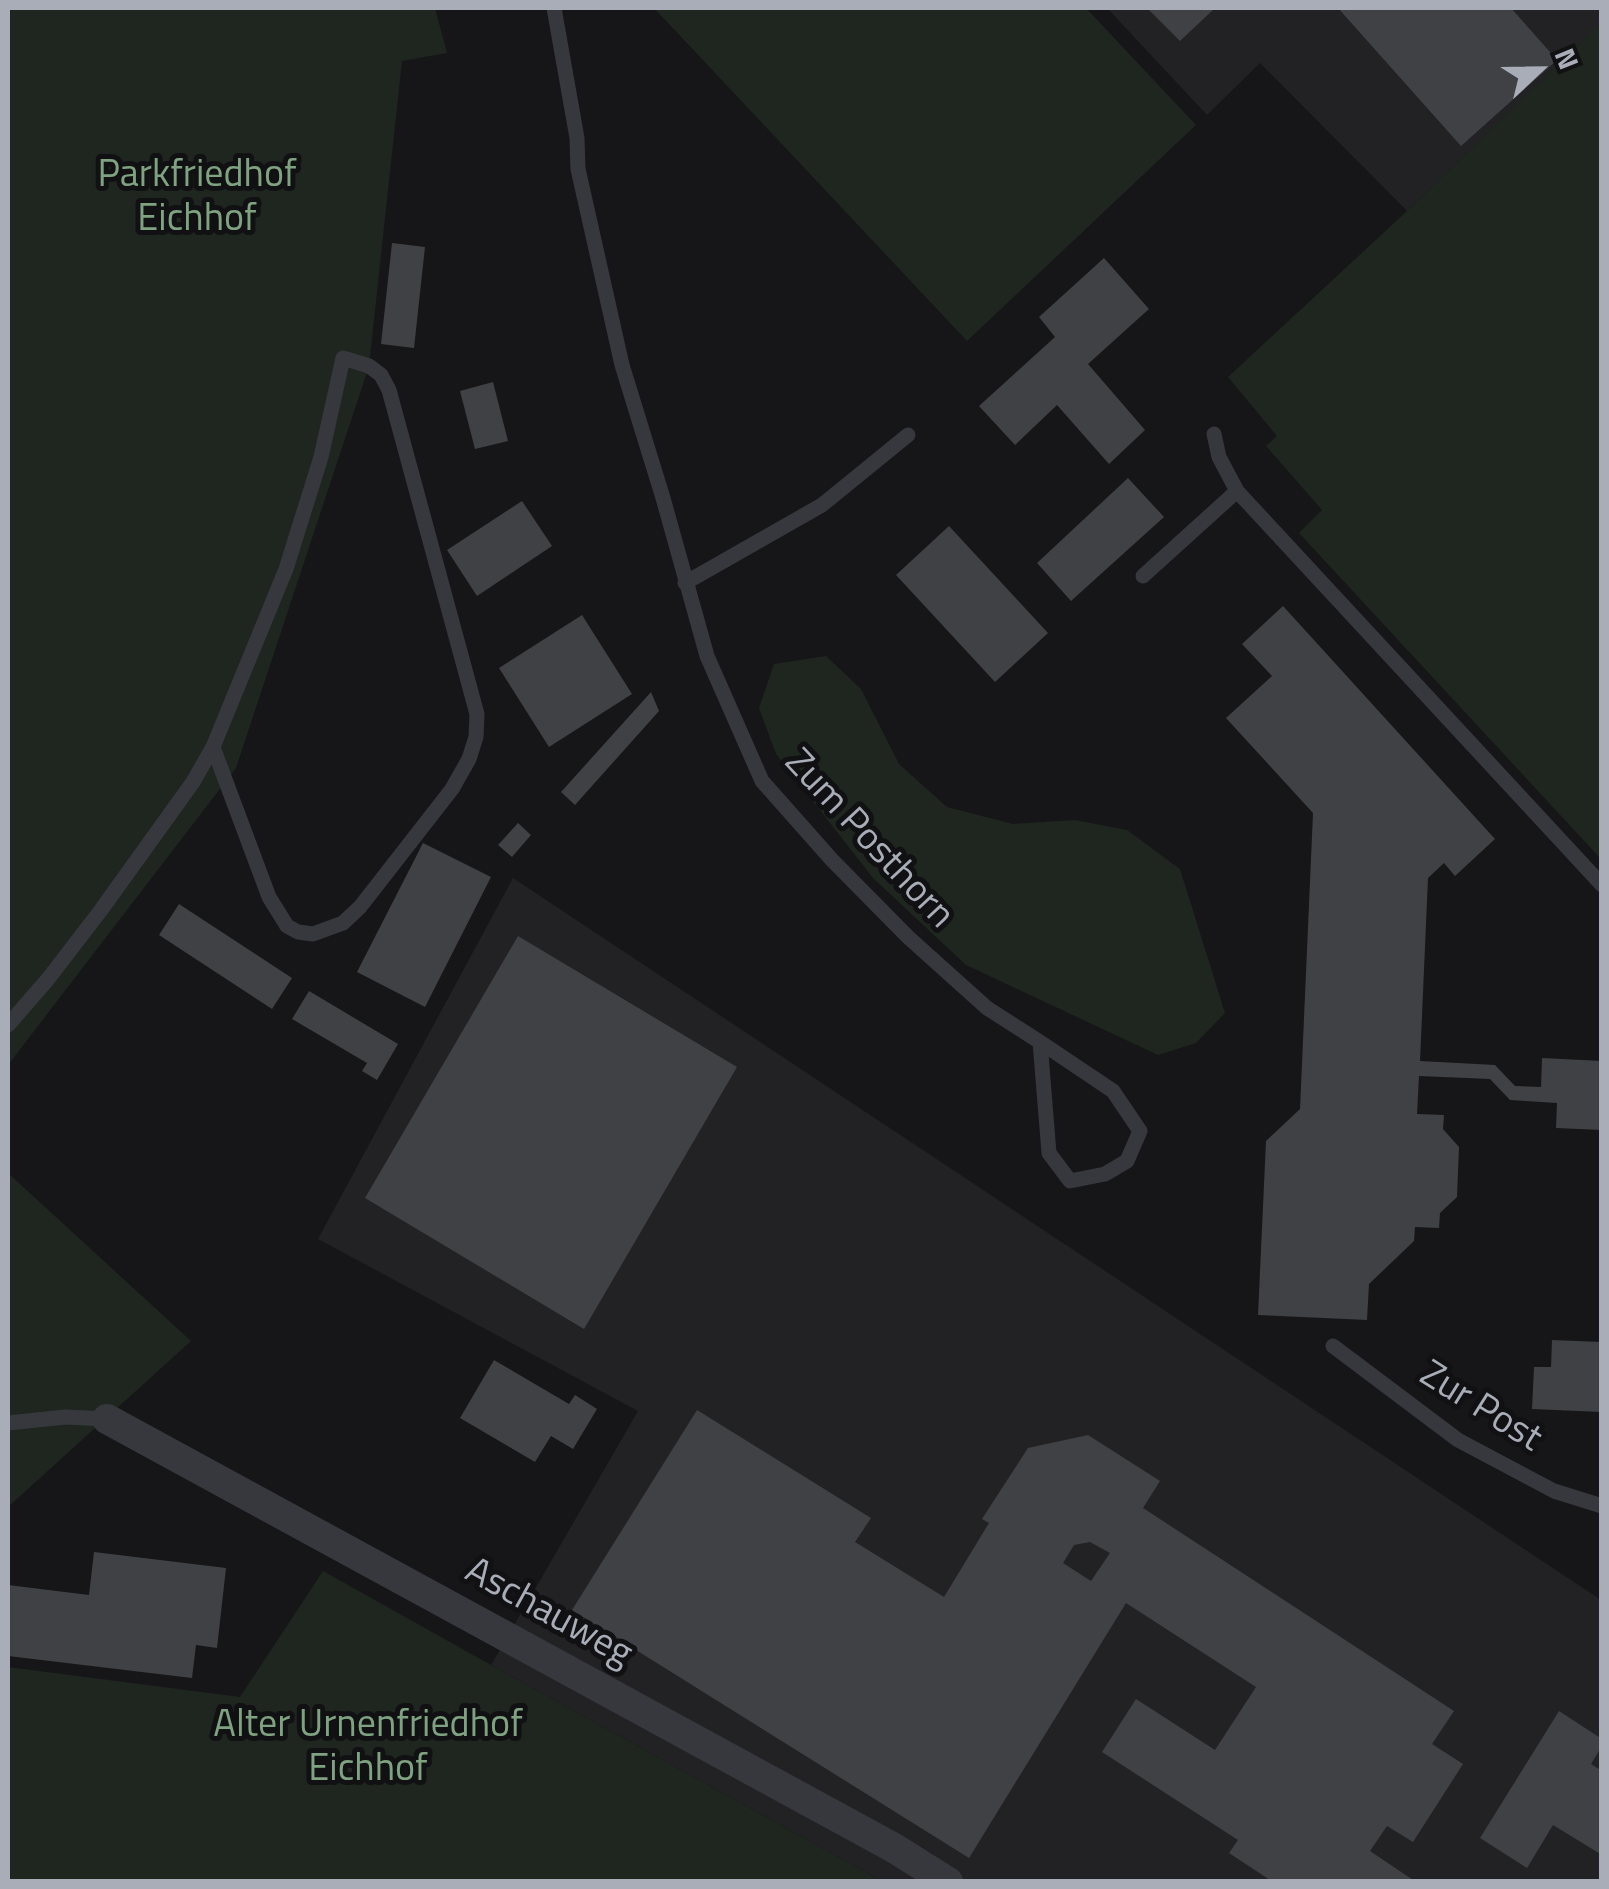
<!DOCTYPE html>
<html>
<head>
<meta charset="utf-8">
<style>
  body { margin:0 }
  #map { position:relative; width:1609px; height:1889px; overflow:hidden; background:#161618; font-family:"Titillium Web",sans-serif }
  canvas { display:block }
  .frame { position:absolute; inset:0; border:10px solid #a8adb8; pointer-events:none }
  .north { position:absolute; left:1489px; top:20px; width:100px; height:100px; -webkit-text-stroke:8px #111113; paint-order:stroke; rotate:68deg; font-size:28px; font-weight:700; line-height:40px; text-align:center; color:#a8adb8 }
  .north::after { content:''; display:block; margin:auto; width:35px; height:45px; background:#a8adb8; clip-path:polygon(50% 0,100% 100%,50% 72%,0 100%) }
</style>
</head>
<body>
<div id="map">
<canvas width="1609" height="1889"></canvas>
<div class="frame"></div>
<div class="north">N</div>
</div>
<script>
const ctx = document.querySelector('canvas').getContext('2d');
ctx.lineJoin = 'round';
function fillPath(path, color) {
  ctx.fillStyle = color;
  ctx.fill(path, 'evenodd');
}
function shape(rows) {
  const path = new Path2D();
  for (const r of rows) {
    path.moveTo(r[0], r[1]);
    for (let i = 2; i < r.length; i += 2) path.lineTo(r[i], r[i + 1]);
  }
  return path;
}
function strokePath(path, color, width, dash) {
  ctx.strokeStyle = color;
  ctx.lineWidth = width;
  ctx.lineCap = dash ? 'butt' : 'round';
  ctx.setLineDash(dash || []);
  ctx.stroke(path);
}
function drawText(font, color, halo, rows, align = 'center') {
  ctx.font = font + ' "Titillium Web",sans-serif';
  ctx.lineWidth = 10;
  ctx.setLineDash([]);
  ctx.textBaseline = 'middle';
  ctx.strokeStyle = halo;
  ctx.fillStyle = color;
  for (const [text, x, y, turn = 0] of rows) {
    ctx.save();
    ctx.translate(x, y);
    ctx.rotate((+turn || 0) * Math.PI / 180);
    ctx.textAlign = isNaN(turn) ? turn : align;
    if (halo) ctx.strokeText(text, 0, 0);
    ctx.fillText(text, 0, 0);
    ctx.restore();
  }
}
const built = shape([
  [1107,8,1601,8,1602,23,1407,211,1260,63,1207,115],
  [513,878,1601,1600,1601,1881,882,1881,491,1665,638,1411,318,1239]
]);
const green = shape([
  [8,8,435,8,447,53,402,61,369,366,236,768,8,1065],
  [654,8,1086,8,1196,125,967,341],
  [1601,23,1601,859,1299,533,1322,510,1266,446,1277,436,1228,377,1407,211],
  [826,656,861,689,899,764,947,807,1013,824,1075,820,1127,830,1180,869,1225,1013,1196,1043,1158,1055,966,965,873,878,776,754,759,708,774,664],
  [8,1173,191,1341,8,1507],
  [323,1571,491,1665,882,1881,8,1881,8,1667,240,1697]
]);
const building = shape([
  [1147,8,1215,8,1180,41],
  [1338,8,1511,8,1557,60,1461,146],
  [392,243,425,247,414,348,381,344],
  [1104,258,1149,309,1088,364,1145,430,1109,464,1057,405,1015,445,979,406,1055,337,1039,317],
  [493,382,508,441,475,449,460,391],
  [1128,478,1164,517,1071,601,1037,563],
  [522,501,552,546,477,596,447,550],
  [949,526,1048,633,995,682,896,575],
  [1283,606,1495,839,1455,876,1444,863,1428,878,1420,1061,1495,1065,1515,1086,1541,1087,1542,1058,1602,1061,1602,1130,1556,1128,1557,1103,1510,1100,1490,1079,1419,1076,1417,1114,1444,1115,1443,1129,1459,1147,1457,1197,1440,1213,1439,1228,1415,1227,1414,1241,1369,1284,1367,1320,1258,1315,1266,1141,1300,1109,1313,813,1226,718,1272,676,1242,644],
  [582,615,632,694,549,747,499,668],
  [651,692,659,711,575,805,561,792],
  [518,823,531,835,512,857,498,845],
  [423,843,491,877,425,1007,357,972],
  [179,904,292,978,272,1009,159,935],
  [518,936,737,1067,584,1329,365,1198],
  [309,991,398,1044,377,1080,362,1071,367,1063,292,1019],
  [1552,1340,1602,1342,1602,1412,1532,1409,1534,1367,1551,1367],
  [494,1360,569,1404,575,1395,597,1409,573,1449,551,1436,535,1462,460,1418],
  [697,1410,871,1518,855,1542,944,1597,989,1523,982,1519,1028,1448,1088,1435,1160,1481,1143,1508,1454,1711,1432,1744,1463,1764,1413,1842,1387,1826,1370,1851,1416,1882,1273,1882,1229,1853,1238,1840,1102,1752,1136,1699,1215,1750,1256,1687,1126,1603,969,1858,572,1610],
  [1090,1542,1110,1553,1091,1581,1063,1563,1074,1545],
  [94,1552,226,1568,217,1648,196,1645,192,1678,8,1656,8,1585,89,1595],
  [1559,1711,1602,1739,1602,1746,1591,1764,1602,1771,1602,1855,1553,1825,1527,1868,1480,1838]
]);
const lane = shape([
  [554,8,577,138,578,169,622,365,663,498,707,656,762,781,832,860,908,937,987,1008,1040,1042,1113,1091,1140,1131,1127,1161,1105,1174,1070,1181,1049,1153,1040,1042],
  [1214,434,1219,457,1237,491,1602,885],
  [1143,576,1237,491],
  [685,583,822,505,908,435],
  [8,1025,48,979,101,910,193,782,213,747,286,569,321,457,343,358,369,366,381,375,389,390,477,714,476,737,469,759,452,789,360,907,343,923,313,934,298,932,287,926,269,897,213,747],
  [1333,1346,1458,1440,1554,1491,1602,1506],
  [8,1423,65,1417,107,1419]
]);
const street = shape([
  [107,1419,894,1848,948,1882]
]);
const parkNames = [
  ["Parkfriedhof",197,177],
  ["Eichhof",197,221],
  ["Alter Urnenfriedhof",368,1727],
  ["Eichhof",368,1771]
];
const streetNames = [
  ["Zum Posthorn",868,840,47],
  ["Zur Post",1480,1408,32],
  ["Aschauweg",548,1614,29]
];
fillPath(built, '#222225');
fillPath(green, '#1e261f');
fillPath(building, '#404145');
strokePath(lane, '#37383d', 15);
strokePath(street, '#37383d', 30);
drawText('38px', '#7fa381', '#111113', parkNames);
drawText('38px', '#a8adb8', '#111113', streetNames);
</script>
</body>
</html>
